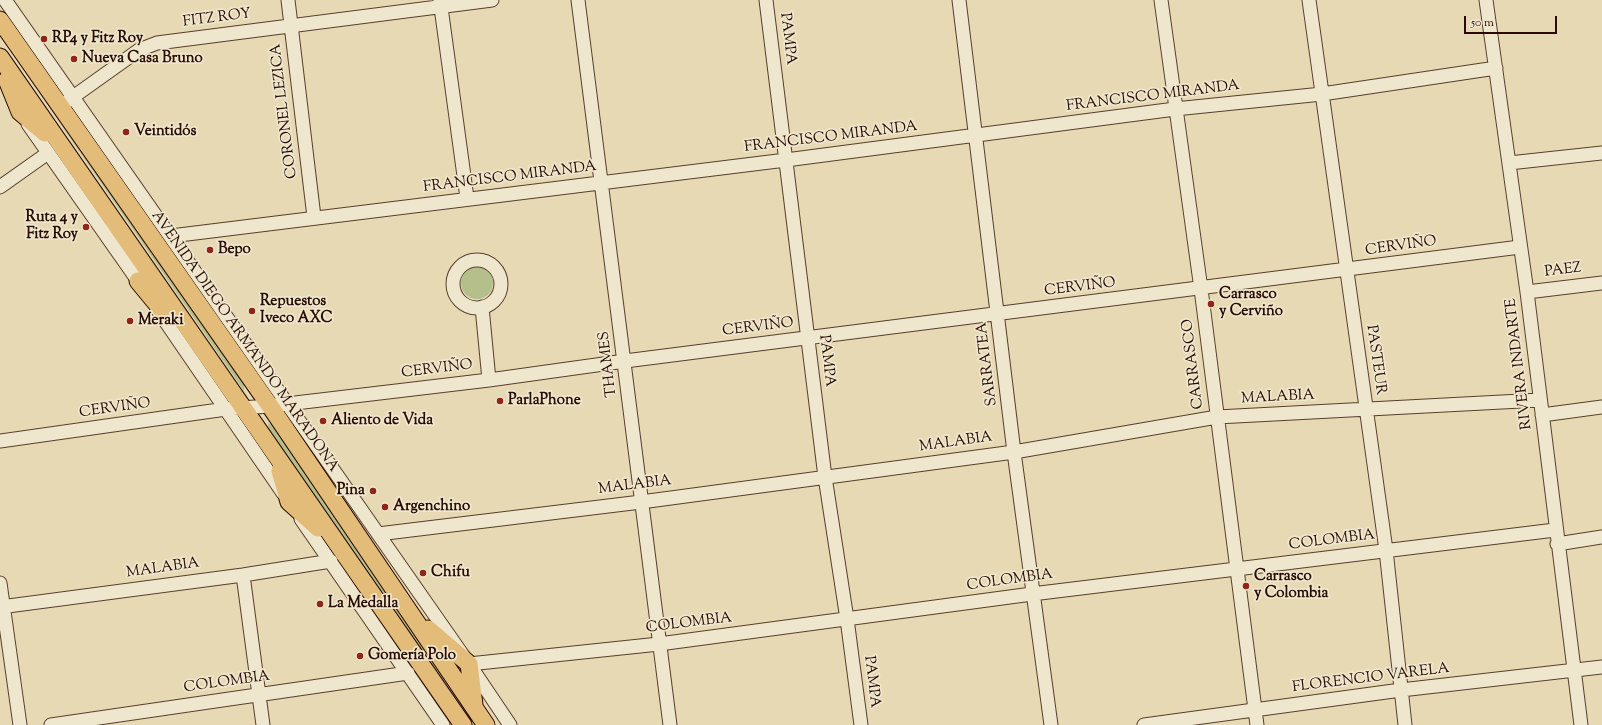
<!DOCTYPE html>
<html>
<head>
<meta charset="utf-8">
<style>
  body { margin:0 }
  #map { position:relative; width:1602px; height:725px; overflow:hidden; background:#e7d9b3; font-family:"Sorts Mill Goudy",serif }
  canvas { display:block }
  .scale { position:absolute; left:1464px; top:16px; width:93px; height:18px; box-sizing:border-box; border:2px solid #290c00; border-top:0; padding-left:5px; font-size:12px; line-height:14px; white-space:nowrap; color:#290c00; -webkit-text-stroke:3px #efe6ce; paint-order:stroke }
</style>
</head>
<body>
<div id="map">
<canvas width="1602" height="725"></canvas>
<div class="scale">50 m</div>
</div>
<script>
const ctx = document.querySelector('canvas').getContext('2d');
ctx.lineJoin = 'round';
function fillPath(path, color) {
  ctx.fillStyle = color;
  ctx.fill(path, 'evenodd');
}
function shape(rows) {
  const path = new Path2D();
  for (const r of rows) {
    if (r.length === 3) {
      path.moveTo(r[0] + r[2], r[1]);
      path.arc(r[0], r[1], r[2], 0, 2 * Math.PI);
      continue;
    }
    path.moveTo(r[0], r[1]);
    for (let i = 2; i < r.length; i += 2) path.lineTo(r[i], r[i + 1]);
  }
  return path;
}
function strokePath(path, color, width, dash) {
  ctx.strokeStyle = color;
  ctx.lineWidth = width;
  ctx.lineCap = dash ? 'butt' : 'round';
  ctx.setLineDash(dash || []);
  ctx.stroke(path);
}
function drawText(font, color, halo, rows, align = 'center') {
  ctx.font = font + ' "Sorts Mill Goudy",serif';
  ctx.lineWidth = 3.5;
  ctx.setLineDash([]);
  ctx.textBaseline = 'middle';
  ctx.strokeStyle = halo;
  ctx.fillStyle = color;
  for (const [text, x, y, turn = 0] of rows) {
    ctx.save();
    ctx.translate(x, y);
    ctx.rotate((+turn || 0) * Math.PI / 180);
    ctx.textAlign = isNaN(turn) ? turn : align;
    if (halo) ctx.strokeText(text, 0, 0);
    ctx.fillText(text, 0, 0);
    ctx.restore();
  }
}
const green = shape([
  [0,28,244,383,244,391,0,36],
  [477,283,16],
  [268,423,274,426,480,725,472,725,269,430]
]);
const minor = shape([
  [5,0,469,664,510,725],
  [288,0,314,217],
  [440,0,467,198],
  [578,0,670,725],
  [766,0,825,477,847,619,861,725],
  [959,0,1014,452,1051,725],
  [1161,0,1201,289,1257,725],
  [1309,0,1386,550,1405,725],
  [1486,0,1527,292,1581,725],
  [66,102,139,50,157,43,492,0],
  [28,124,143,288],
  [1509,163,1602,153],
  [0,187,48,153],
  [171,236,786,160,1175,109,1322,94,1496,68],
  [477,284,24],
  [1527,292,1602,283],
  [482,307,489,380],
  [157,309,283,493],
  [1542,415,1602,407],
  [0,441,226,409,270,406,489,380,625,361,1520,247],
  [301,519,443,725],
  [378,534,641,502,1014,452,1217,417,1540,400],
  [1557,544,1602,537],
  [243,575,263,725],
  [0,583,20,725],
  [0,607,243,575,331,561],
  [469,664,659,644,1032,594,1555,530],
  [51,725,408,673],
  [1144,725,1401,690,1602,667]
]);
const major = shape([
  [0,20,270,406,486,725],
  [0,57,463,725],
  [7,80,20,112,45,133],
  [138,281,166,315],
  [280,471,289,502,318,528],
  [428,629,469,664,474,705]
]);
const markers = [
  [44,39,4,"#8f2418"],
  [74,59,4,"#8f2418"],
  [126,132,4,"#8f2418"],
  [86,227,4,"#8f2418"],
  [210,250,4,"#8f2418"],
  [1211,304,4,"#8f2418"],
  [252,311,4,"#8f2418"],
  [130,321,4,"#8f2418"],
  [500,401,4,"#8f2418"],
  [323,421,4,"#8f2418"],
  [373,491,4,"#8f2418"],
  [385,507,4,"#8f2418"],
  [423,573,4,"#8f2418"],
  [1246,586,4,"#8f2418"],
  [320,604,4,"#8f2418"],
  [360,656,4,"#8f2418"]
];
const streetNames = [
  ["FITZ ROY",217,19,-7],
  ["PAMPA",787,39,83],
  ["FRANCISCO MIRANDA",1153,97,-7],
  ["CORONEL LEZICA",285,111,-97],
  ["FRANCISCO MIRANDA",831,138,-7],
  ["FRANCISCO MIRANDA",510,178,-7],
  ["CERVIÑO",1401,247,-8],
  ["PAEZ",1563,271,-7],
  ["CERVIÑO",1080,288,-7],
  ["CERVIÑO",758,328,-7],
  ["AVENIDA DIEGO ARMANDO MARADONA",244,342,55],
  ["PASTEUR",1375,360,82],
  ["PAMPA",826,361,83],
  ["THAMES",609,364,-97],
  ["SARRATEA",988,364,-97],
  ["CARRASCO",1194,364,-97],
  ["RIVERA INDARTE",1520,364,-97],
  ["CERVIÑO",437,370,-7],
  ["MALABIA",1278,398,-3],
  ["CERVIÑO",115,409,-8],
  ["MALABIA",956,443,-8],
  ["MALABIA",635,486,-7],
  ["COLOMBIA",1332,541,-7],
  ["MALABIA",163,569,-8],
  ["COLOMBIA",1010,581,-8],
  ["COLOMBIA",689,624,-7],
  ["FLORENCIO VARELA",1371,679,-7],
  ["PAMPA",871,682,83],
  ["COLOMBIA",227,683,-8]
];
const poiNames = [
  ["RP4 y Fitz Roy",52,39],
  ["Nueva Casa Bruno",82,59],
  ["Veintidós",134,132],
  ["Ruta 4 y",78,218,"right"],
  ["Fitz Roy",78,235,"right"],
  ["Bepo",218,250],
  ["Carrasco",1219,295],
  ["y Cerviño",1219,312],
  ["Repuestos",260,302],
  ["Iveco AXC",260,319],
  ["Meraki",138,321],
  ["ParlaPhone",508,401],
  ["Aliento de Vida",331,421],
  ["Pina",365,491,"right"],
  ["Argenchino",393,507],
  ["Chifu",431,573],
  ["Carrasco",1254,577],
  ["y Colombia",1254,594],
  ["La Medalla",328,604],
  ["Gomería Polo",368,656]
];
fillPath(green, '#b5bf8c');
strokePath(minor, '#583f2d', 15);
strokePath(major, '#290c00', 19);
strokePath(minor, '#efe6ce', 13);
strokePath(major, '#e4bc7a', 17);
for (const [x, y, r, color] of markers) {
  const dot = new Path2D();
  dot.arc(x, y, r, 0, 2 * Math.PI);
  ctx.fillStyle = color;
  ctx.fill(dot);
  strokePath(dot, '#efe6ce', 1.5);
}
drawText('15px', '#290c00', '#efe6ce', streetNames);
drawText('bold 15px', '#290c00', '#efe6ce', poiNames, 'left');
</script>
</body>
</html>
